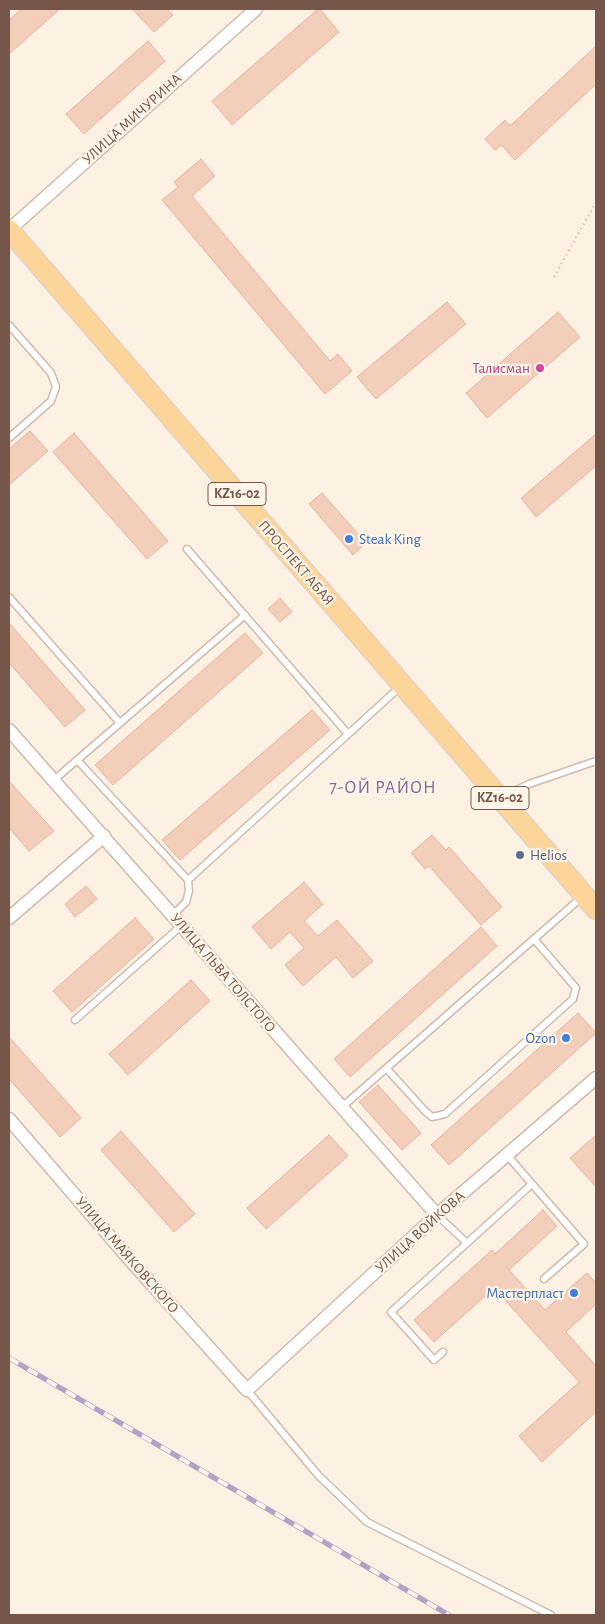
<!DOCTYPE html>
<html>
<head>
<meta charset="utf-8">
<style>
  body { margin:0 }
  #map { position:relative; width:605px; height:1624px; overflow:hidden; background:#fdf1e3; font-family:"Alegreya Sans",sans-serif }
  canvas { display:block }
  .frame { position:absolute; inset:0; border:10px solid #755648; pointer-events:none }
</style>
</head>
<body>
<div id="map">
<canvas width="605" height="1624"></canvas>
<div class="frame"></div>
</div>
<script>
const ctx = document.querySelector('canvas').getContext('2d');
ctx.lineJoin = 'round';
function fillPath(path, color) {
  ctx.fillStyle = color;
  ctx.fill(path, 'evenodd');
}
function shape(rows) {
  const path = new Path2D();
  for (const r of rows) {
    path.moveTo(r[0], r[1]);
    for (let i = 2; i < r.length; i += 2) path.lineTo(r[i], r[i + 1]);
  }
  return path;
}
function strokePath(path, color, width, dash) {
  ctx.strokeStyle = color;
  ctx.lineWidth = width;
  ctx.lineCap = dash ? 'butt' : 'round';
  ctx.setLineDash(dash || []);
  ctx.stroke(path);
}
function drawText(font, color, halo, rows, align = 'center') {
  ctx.font = font + ' "Alegreya Sans",sans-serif';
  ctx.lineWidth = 4.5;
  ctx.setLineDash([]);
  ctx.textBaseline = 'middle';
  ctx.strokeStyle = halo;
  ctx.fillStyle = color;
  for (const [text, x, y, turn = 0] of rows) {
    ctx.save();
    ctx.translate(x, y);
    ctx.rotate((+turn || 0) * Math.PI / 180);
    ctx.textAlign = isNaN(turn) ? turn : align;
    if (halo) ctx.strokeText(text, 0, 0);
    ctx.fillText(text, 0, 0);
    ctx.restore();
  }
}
const building = shape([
  [21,9,60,9,9,54,9,20,21,9],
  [132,9,167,9,173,15,154,32,132,9],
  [318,9,320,9,339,32,232,125,212,101,318,9],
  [148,41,165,61,84,134,66,114,148,41],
  [596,46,596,84,515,160,501,145,495,150,485,139,505,120,510,126,596,46],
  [201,159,215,176,192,196,330,361,338,354,352,371,325,394,162,200,178,187,174,182,201,159],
  [447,302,466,324,376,399,357,377,447,302],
  [558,312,580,337,487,418,466,393,558,312],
  [30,431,48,451,9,485,9,449,30,431],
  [74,433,168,541,147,559,53,452,74,433],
  [596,434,596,466,536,517,521,498,596,434],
  [322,493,366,543,353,555,309,504,322,493],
  [280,598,292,612,280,622,268,609,280,598],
  [9,623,85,710,65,727,9,663,9,623],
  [245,633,263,653,113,785,95,765,245,633],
  [312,710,330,730,180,860,162,840,312,710],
  [9,781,54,831,29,851,9,828,9,781],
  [432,835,446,850,449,847,502,907,481,925,429,866,425,869,411,853,432,835],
  [304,882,323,904,304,921,318,936,337,920,373,961,353,978,336,957,303,986,285,965,304,948,290,932,271,949,252,927,304,882],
  [86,886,97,899,75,917,65,904,86,886],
  [135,918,154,939,72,1012,53,991,135,918],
  [481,927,497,946,350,1077,334,1059,481,927],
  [191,980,210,1001,128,1075,109,1054,191,980],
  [578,1013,596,1033,449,1165,431,1145,578,1013],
  [9,1037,81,1118,60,1137,9,1079,9,1037],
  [378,1085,421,1133,402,1150,359,1102,378,1085],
  [121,1131,195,1214,174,1232,101,1150,121,1131],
  [329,1135,348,1156,266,1229,247,1208,329,1135],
  [596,1135,596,1187,570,1158,596,1135],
  [543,1210,557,1226,509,1270,545,1310,587,1273,596,1283,596,1304,566,1332,596,1366,596,1412,542,1462,519,1436,579,1382,494,1288,434,1342,414,1320,492,1250,495,1254,543,1210]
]);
const path = shape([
  [554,277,596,202]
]);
const lane = shape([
  [9,325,51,373,56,387,51,401,9,438],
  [187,549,348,734],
  [9,597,120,723],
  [77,760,188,880,189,891,186,902,172,916],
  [54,780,245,615],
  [502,797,529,784,596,761],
  [188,880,401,686],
  [75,1020,181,926],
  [387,1069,425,1111,432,1117,445,1114,573,999,576,988,534,939],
  [342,1107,582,897],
  [507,1155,584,1244,544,1279],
  [437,1215,467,1243],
  [443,1352,434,1360,391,1312,532,1184],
  [247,1390,318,1475,367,1522,551,1615]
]);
const street = shape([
  [9,230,256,9],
  [9,730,437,1215],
  [9,918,104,836],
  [9,1119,132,1262,247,1390,437,1215,596,1078]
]);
const primary = shape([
  [9,230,596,909]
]);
const rail = shape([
  [9,1358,449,1615]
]);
const markers = [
  [540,368,5,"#d1479c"],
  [349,539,5,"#3f7fe0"],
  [520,855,5,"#5c6f8a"],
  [566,1038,5,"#3f7fe0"],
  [574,1293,5,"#3f7fe0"]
];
const shields = [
  [237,494,58],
  [500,798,58]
];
const shieldNames = [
  ["KZ16-02",237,494],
  ["KZ16-02",500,798]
];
const streetNames = [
  ["УЛИЦА МИЧУРИНА",132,119,-42],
  ["ПРОСПЕКТ АБАЯ",296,563,49],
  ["УЛИЦА ЛЬВА ТОЛСТОГО",223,973,49],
  ["УЛИЦА ВОЙКОВА",420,1232,-42],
  ["УЛИЦА МАЯКОВСКОГО",127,1255,49]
];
const hotelNames = [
  ["Талисман",530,368]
];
const shopNames = [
  ["Steak King",359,539,"left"],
  ["Ozon",556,1038],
  ["Мастерпласт",564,1293]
];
const serviceNames = [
  ["Helios",530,855]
];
const quarterNames = [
  ["7-ОЙ РАЙОН",383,788]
];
fillPath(building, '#f3ceba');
strokePath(building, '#e6b39a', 1);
strokePath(lane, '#d0baac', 9);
strokePath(street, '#d0baac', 15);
strokePath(primary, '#d8d0cc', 22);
strokePath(path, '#d7b19d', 2.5, [1, 4]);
strokePath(lane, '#fff', 6);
strokePath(street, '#fff', 12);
strokePath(primary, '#fdd49a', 20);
strokePath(rail, '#b3a1c6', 5.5);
strokePath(rail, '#fff6e9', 4, [11]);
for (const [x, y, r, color] of markers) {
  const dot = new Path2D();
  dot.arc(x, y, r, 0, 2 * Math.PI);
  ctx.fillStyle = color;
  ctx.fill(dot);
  strokePath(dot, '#fff6e9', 2);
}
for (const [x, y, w] of shields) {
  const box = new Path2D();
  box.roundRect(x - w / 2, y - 11.5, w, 23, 4);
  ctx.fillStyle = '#fff6e9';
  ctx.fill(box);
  strokePath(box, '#755648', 1);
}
drawText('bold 14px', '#755648', null, shieldNames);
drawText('15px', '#755648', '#fff6e9', streetNames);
drawText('15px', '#b23c85', '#fff6e9', hotelNames, 'right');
drawText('15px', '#366cbe', '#fff6e9', shopNames, 'right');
drawText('15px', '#4e5e75', '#fff6e9', serviceNames, 'left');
ctx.letterSpacing = '1px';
drawText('18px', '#856499', '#fff6e9', quarterNames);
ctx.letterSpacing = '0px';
</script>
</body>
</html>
